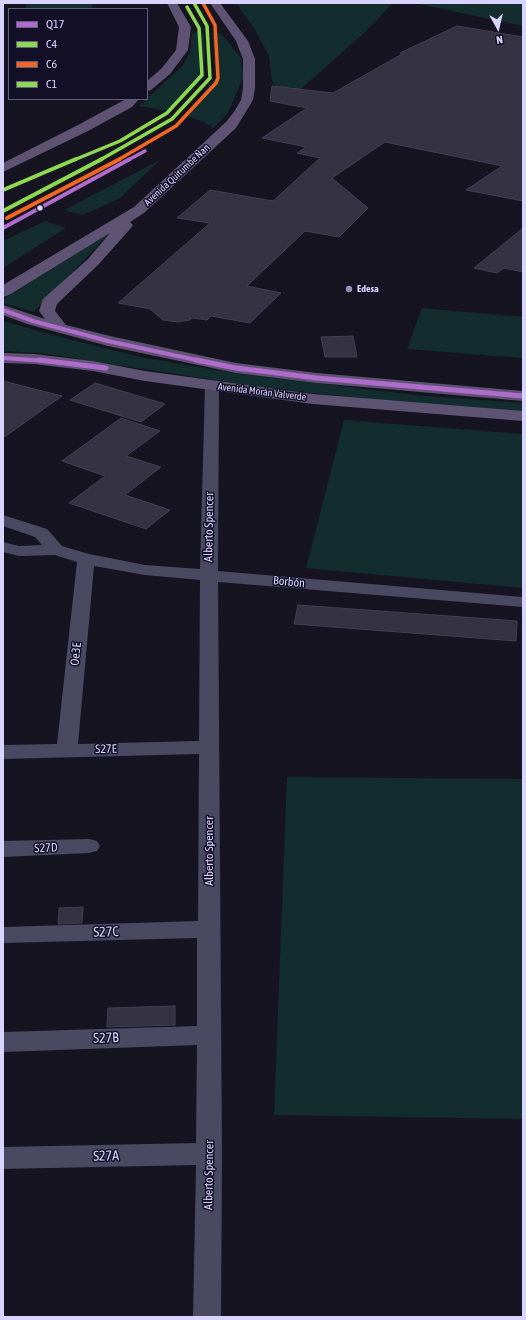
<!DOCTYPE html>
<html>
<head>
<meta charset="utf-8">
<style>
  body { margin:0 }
  #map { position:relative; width:526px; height:1320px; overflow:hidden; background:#161421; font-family:"Asap Condensed",sans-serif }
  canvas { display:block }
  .frame { position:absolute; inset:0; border:4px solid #d9d4ff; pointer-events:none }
  .legend { position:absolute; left:8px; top:8px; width:140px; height:92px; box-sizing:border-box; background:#130f26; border:1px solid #625e7d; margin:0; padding:5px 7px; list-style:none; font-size:12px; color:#d9d4ff }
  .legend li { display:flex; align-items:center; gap:8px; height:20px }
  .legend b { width:20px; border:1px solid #625e7d }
  .north { position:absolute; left:478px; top:8px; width:40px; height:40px; -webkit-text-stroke:3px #130f26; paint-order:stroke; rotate:172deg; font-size:11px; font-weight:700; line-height:16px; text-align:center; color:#d9d4ff }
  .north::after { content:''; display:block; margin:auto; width:14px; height:18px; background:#d9d4ff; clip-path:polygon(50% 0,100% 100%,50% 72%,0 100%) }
</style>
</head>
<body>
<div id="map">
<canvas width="526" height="1320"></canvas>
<div class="frame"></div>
<ul class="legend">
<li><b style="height:5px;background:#b06ccc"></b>Q17</li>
<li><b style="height:5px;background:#8fd952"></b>C4</li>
<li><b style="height:5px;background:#f26522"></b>C6</li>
<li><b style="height:5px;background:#8fd952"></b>C1</li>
</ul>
<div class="north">N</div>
</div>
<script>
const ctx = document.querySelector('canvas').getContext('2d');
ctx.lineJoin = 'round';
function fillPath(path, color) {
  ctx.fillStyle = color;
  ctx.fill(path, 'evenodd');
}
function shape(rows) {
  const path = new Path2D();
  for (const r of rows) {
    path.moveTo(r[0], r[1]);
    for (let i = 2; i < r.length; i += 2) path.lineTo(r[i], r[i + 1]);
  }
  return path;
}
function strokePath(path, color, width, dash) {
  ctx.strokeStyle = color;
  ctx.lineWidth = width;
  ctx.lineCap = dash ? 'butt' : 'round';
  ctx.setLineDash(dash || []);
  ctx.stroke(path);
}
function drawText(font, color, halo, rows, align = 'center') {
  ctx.font = font + ' "Asap Condensed",sans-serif';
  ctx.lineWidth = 3;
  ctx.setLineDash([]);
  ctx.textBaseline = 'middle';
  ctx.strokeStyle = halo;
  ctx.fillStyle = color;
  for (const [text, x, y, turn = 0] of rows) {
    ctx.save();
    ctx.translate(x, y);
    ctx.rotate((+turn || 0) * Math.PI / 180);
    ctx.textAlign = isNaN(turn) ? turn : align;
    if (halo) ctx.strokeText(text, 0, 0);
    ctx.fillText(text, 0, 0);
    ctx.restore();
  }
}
const green = shape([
  [27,3,104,3,91,5,94,9,25,9],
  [236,3,393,3,364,33,286,102,272,81,269,56,254,28],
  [414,3,523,3,523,26],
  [202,32,204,36,205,52,204,77,184,99,169,111,139,106,182,66,190,53,192,33],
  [212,33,221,33,241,58,243,78,228,113,213,128,204,122,187,116,192,108,216,77],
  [160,160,119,199,82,215,64,210],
  [45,221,66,228,3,268,3,241],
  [110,233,34,312,3,303,3,299],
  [422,308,523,317,523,358,407,349],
  [3,321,68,339,140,357,240,374,416,395,523,403,523,413,448,407,265,388,41,353,3,351],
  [344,420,523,434,523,588,306,568],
  [287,777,523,779,523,1119,274,1115]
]);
const building = shape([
  [457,26,523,37,523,201,466,190,502,166,385,142,332,178,368,208,339,237,305,231,247,286,281,293,250,323,211,316,207,320,192,318,190,320,178,322,163,320,150,309,118,303,210,223,177,218,210,190,273,201,320,158,297,153,306,147,262,138,307,108,270,101,272,86,333,93,404,53,400,53,457,26],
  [523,228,523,272,504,268,497,273,474,268,523,228],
  [353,336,357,357,325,357,321,337,353,336],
  [3,381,62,396,3,438,3,381],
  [95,383,165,404,141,422,70,400,95,383],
  [121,418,160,431,126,456,161,467,125,495,170,510,146,529,69,503,105,476,62,461,121,418],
  [298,605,517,621,516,641,294,624,298,605],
  [83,907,82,923,58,924,59,908,83,907],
  [175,1006,175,1025,107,1027,108,1008,175,1006]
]);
const minor = shape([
  [212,382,217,383,219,386,218,571,523,597,523,607,218,582,222,1154,221,1317,193,1317,196,1165,3,1169,3,1147,196,1143,197,1045,3,1052,3,1032,197,1026,197,938,3,943,3,927,198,921,199,754,3,759,3,745,57,744,77,562,55,555,19,556,3,552,3,542,19,546,42,545,35,537,3,526,3,515,47,529,62,546,89,554,145,565,200,569,205,386,207,383,212,382],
  [94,566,145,575,200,580,199,741,78,744,94,566],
  [89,839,97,841,100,846,97,851,89,853,3,857,3,841,89,839]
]);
const primary = shape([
  [167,3,177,3,191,27,188,50,170,74,151,90,147,91,147,81,162,68,176,50,179,27,167,3],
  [210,3,220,3,248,41,255,59,255,88,253,100,236,128,144,213,130,222,133,225,131,228,98,265,57,304,55,311,66,325,110,336,236,363,317,373,523,391,523,401,317,383,236,373,108,346,27,324,3,315,3,305,45,319,39,311,43,299,88,259,110,233,9,295,3,297,3,285,134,207,226,122,234,112,241,100,243,88,243,59,236,41,210,3],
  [126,99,139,99,132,107,88,131,3,172,3,163,78,125,126,99],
  [3,353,34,354,93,361,145,371,313,394,523,411,523,421,313,404,145,381,93,371,34,364,3,363,3,353]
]);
const bus1Far2 = shape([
  [128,160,145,151]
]);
const bus1Far1 = shape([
  [3,228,130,159],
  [3,310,33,321,108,341,201,361],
  [3,358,47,361]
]);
const bus1 = shape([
  [39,360,106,368],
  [196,360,236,368,317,378,523,396]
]);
const bus2Far1 = shape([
  [100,160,172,119,210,78,207,26,194,3]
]);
const bus2 = shape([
  [3,211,102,159]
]);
const bus3Far1 = shape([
  [118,160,176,126,216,83,218,78,215,25,203,3]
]);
const bus3 = shape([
  [7,218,120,159]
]);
const bus4Far1 = shape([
  [74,160,120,141,167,113,202,75,199,28,187,7]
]);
const bus4 = shape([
  [3,190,76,159]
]);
const markers = [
  [40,208,3.5,"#d9d4ff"],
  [349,289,4,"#9591b1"]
];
const farStreetnames = [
  ["Avenida Quitumbe Ñan",177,175,-43],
  ["Avenida Morán Valverde",262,392,7]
];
const farPoinames = [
  ["Edesa",357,289]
];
const streetNames = [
  ["Alberto Spencer",209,527,-89],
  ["Borbón",289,582,5],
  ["Oe3E",76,654,-84],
  ["S27E",106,749,-1],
  ["S27D",46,848,-2],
  ["Alberto Spencer",209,851,-90],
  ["Alberto Spencer",209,1175,-89]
];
const nearStreetnames = [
  ["S27C",106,932,-2],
  ["S27B",106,1038,-2],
  ["S27A",106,1156,-1]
];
fillPath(green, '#132c2d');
fillPath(building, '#343243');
strokePath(building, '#433f54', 1);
fillPath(minor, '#4a4962');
fillPath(primary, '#5e5373');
strokePath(bus1Far2, '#b06ccc', 3.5);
strokePath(bus1Far1, '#b06ccc', 4);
strokePath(bus1, '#b06ccc', 5);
strokePath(bus2Far1, '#8fd952', 3.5);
strokePath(bus2, '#8fd952', 4);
strokePath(bus3Far1, '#f26522', 3.5);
strokePath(bus3, '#f26522', 4);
strokePath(bus4Far1, '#8fd952', 3.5);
strokePath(bus4, '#8fd952', 4);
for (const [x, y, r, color] of markers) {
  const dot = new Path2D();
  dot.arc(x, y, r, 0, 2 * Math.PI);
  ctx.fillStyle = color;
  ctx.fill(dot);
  strokePath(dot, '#130f26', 1.5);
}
drawText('10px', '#d9d4ff', '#130f26', farStreetnames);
drawText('bold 10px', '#d9d4ff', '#130f26', farPoinames, 'left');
drawText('12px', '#d9d4ff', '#130f26', streetNames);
drawText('14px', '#d9d4ff', '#130f26', nearStreetnames);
</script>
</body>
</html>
